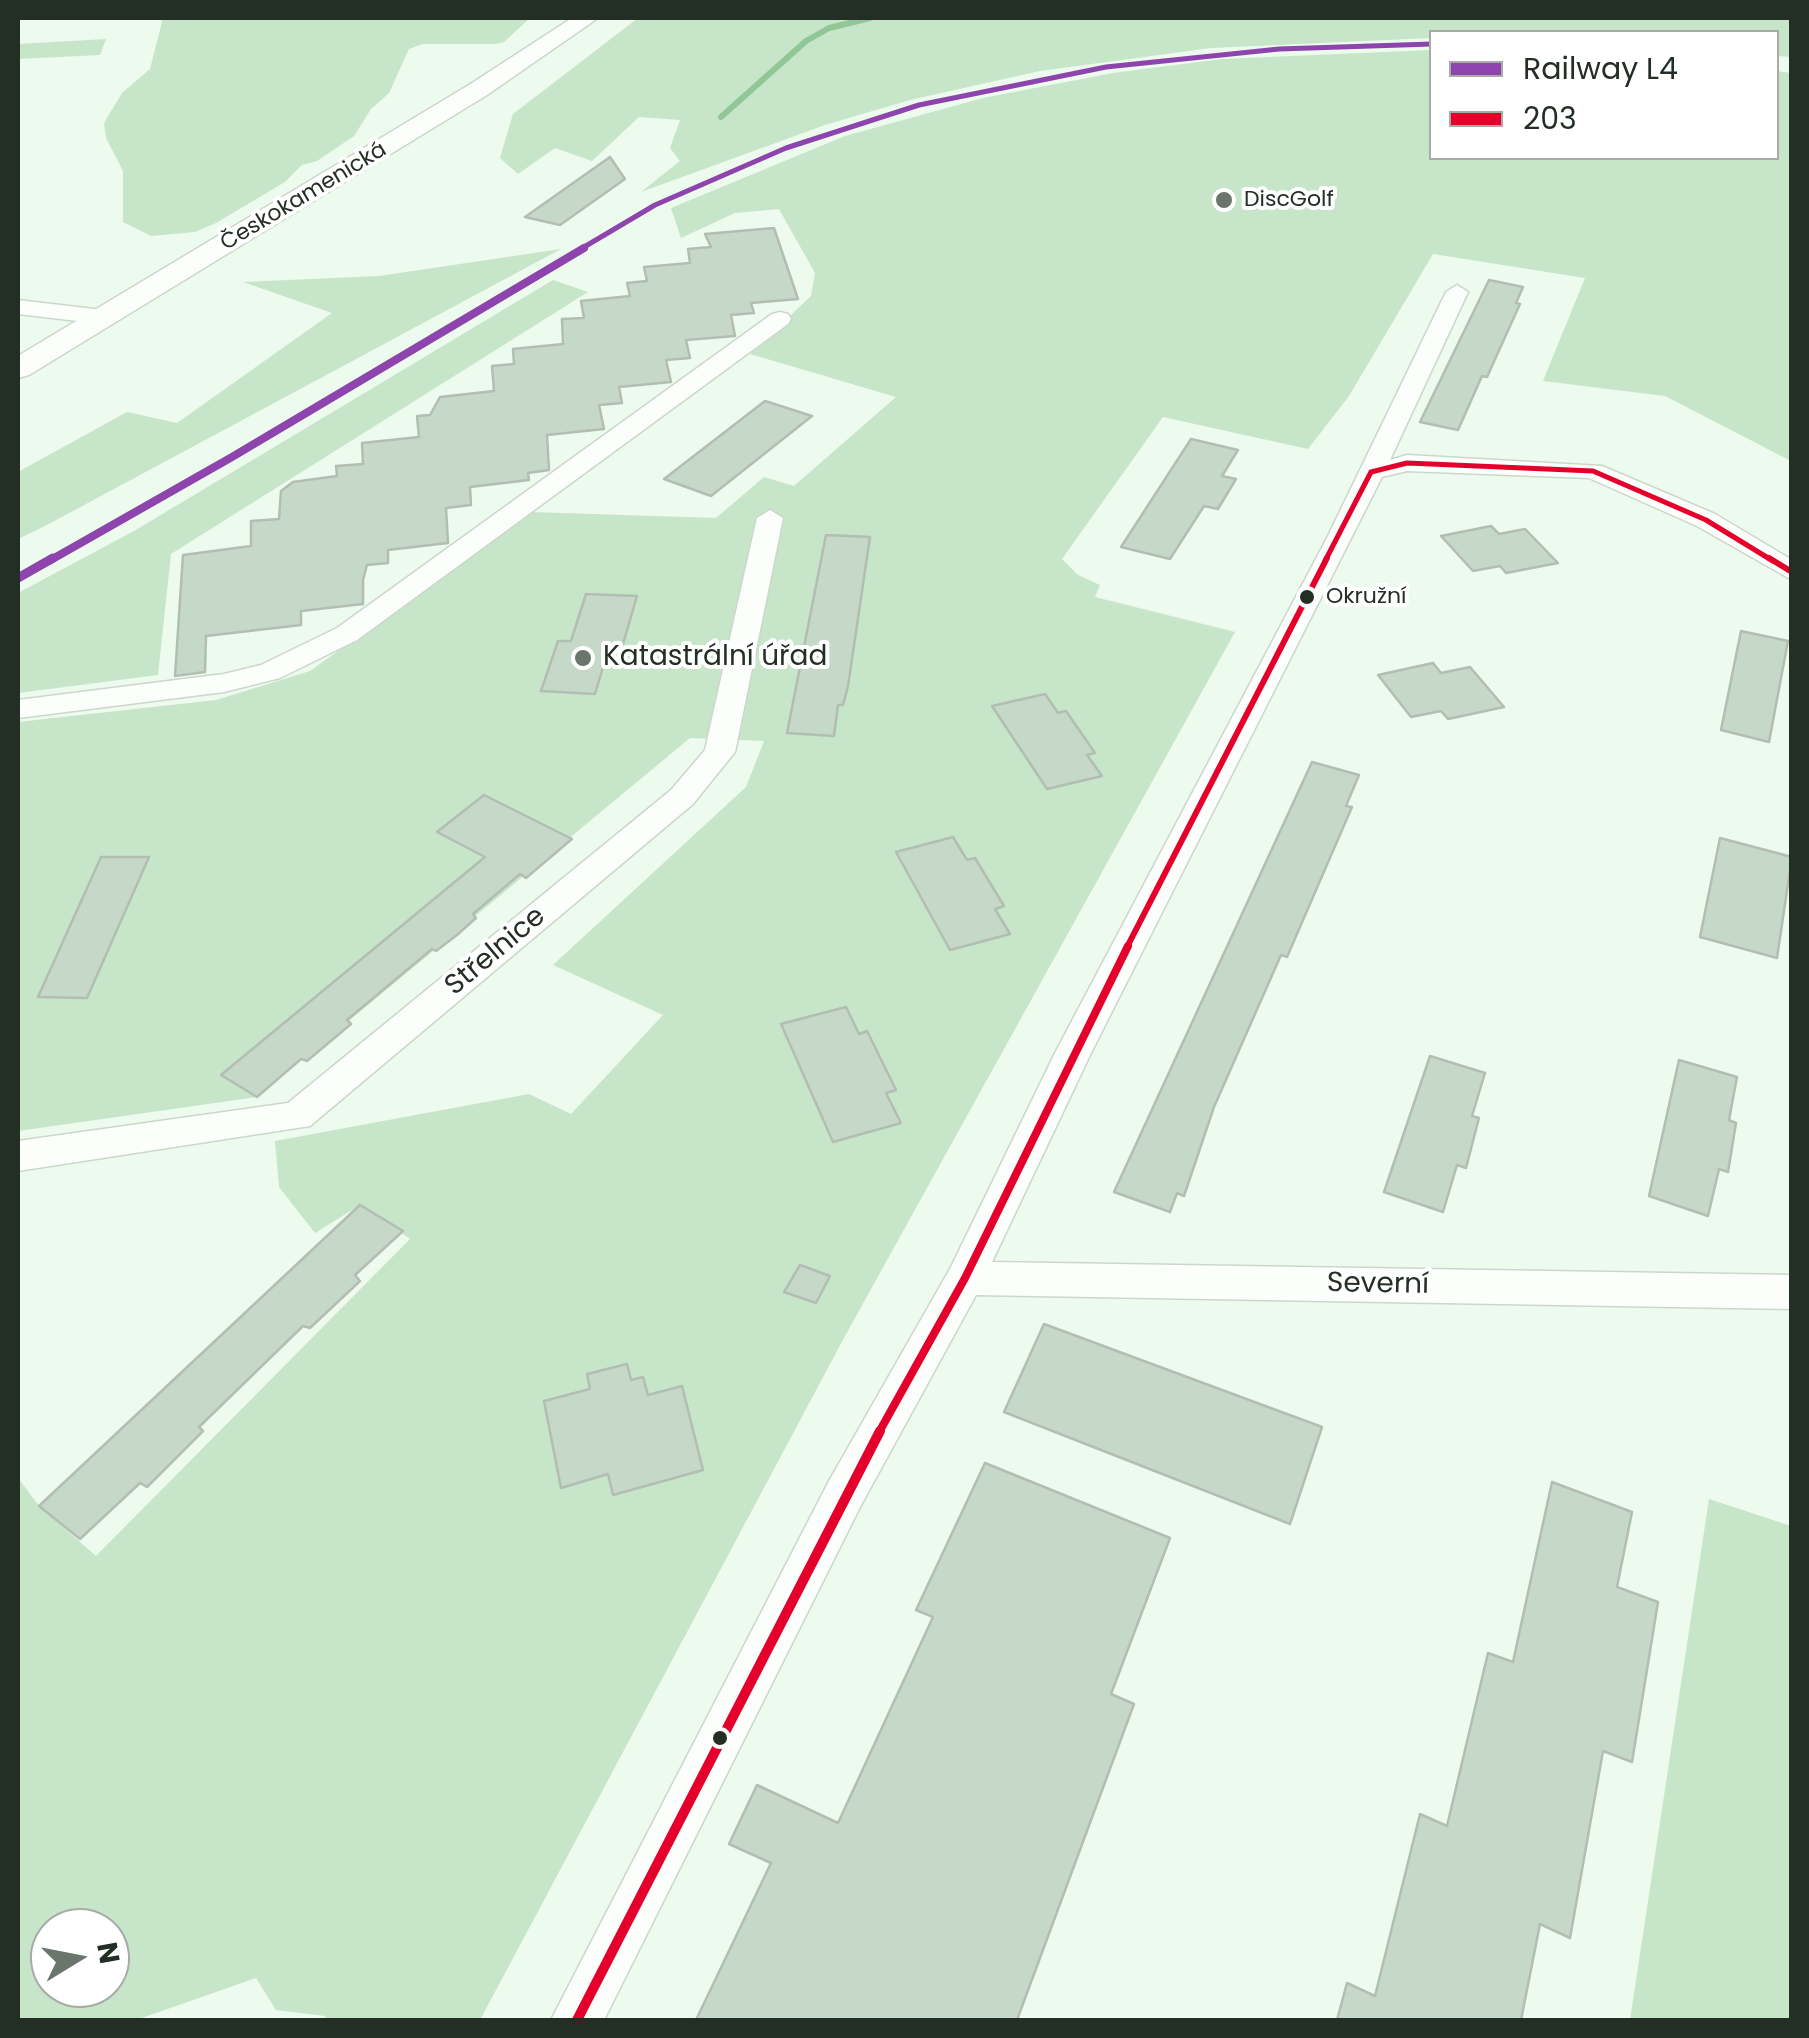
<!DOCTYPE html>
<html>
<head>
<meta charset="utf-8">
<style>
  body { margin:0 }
  #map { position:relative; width:1809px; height:2038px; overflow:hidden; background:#edfaee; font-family:Poppins,sans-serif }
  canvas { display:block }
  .frame { position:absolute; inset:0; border:20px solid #232e24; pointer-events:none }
  .legend { position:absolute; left:1429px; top:30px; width:350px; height:130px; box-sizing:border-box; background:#fff; border:2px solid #a7aba7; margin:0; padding:12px 18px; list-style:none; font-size:30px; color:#232e24 }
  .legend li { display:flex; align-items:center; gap:20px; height:50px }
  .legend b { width:50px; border:2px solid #a7aba7 }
  .north { position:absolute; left:30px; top:1908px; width:100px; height:100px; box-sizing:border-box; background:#fff; border:2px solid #a7aba7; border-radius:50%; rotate:80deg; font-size:28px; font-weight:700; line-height:40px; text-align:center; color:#232e24 }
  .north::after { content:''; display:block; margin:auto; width:35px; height:45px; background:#6a756b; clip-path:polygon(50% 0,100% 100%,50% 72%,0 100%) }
</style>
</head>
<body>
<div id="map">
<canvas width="1809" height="2038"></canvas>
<div class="frame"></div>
<ul class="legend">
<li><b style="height:12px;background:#8e44ad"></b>Railway L4</li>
<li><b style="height:12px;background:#e4002b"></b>203</li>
</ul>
<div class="north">N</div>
</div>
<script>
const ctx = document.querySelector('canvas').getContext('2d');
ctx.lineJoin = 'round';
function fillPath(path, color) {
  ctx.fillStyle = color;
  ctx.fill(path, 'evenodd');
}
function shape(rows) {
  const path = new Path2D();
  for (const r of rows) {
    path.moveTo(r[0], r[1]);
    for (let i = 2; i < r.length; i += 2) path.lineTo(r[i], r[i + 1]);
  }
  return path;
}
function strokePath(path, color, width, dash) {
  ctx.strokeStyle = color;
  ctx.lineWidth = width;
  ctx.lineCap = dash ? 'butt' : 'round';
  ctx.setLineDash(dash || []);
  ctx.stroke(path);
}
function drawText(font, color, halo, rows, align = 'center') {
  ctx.font = font + ' Poppins,sans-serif';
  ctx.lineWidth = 8;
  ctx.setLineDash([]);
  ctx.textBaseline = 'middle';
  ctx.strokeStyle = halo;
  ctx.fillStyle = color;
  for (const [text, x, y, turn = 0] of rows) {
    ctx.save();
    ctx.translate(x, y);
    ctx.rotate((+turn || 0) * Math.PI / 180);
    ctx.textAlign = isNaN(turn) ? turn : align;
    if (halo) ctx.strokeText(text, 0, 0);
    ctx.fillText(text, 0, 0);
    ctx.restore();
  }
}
const green = shape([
  [163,18,530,18,504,42,496,44,423,44,409,49,389,93,371,109,354,136,317,161,302,165,285,182,216,223,195,232,151,236,123,222,123,171,106,138,104,123,122,93,150,69],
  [638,18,1791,18,1792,57,1777,56,1776,32,1432,32,1431,38,1211,48,1040,71,910,100,825,125,641,192,680,161,670,148,680,120,639,117,592,161,555,148,518,174,500,158,513,114],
  [106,39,100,55,18,59,19,44],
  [1431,50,1432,158,1776,158,1777,71,1791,73,1791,461,1665,396,1543,381,1585,278,1433,254,1349,396,1308,449,1163,417,1062,559,1078,575,1100,585,1095,597,1235,632,845,1336,480,2020,325,2020,325,2016,276,2010,256,1978,136,2020,18,2020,18,1478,39,1506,96,1556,410,1239,360,1205,315,1233,279,1187,275,1141,529,1094,571,1114,663,1015,553,965,746,787,764,741,690,738,257,1097,18,1131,18,722,216,700,310,671,531,512,716,518,764,477,794,486,896,397,750,354,811,296,815,273,779,209,735,213,681,238,671,208,845,136,983,98,1113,73,1222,59],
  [50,1928,110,1928,110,1988,50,1988],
  [561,249,45,526,18,539,18,472,127,412,177,423,332,313,243,282,379,276],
  [553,280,588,292,171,554,158,675,18,693,18,593,134,531],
  [1709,1499,1791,1526,1791,2020,1630,2020]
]);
const stream = shape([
  [721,117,806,41,829,28,870,18]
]);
const building = shape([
  [610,157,625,179,560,225,525,217,610,157],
  [774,228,798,299,751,303,754,313,731,315,735,336,686,340,690,358,666,360,671,382,619,387,622,403,599,405,604,429,547,435,549,470,528,473,529,480,470,487,471,505,446,508,448,543,388,550,388,563,367,565,363,580,363,604,301,611,301,625,206,636,205,672,175,676,183,555,251,546,251,521,279,519,281,491,293,482,337,476,336,466,363,464,362,443,419,437,417,416,430,415,440,397,494,391,492,366,514,364,513,349,563,344,562,319,584,318,581,301,630,296,627,283,647,281,644,267,690,263,688,249,711,247,705,234,774,228],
  [1489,280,1523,287,1516,303,1520,304,1487,377,1482,376,1458,430,1420,422,1489,280],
  [765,401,812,416,711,496,664,479,765,401],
  [1191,439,1238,450,1222,476,1236,479,1218,509,1204,506,1170,559,1121,547,1191,439],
  [1491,526,1499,534,1525,529,1558,563,1506,573,1500,566,1473,571,1441,536,1491,526],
  [826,535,870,537,848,686,843,705,838,705,834,736,787,733,826,535],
  [586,594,637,596,623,644,610,644,595,694,541,691,558,641,571,641,586,594],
  [1741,631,1788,641,1769,742,1721,730,1741,631],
  [1433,663,1441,673,1470,667,1504,707,1448,719,1441,711,1411,717,1378,675,1433,663],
  [1045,694,1058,713,1066,711,1095,753,1087,755,1102,776,1047,789,992,706,1045,694],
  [1312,762,1359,775,1346,806,1352,807,1287,957,1281,955,1214,1107,1184,1196,1177,1193,1170,1212,1114,1192,1312,762],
  [484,795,572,839,526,878,520,874,473,914,476,918,457,935,436,951,432,949,347,1020,351,1024,307,1061,301,1059,257,1097,221,1075,485,857,437,832,484,795],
  [953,837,967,860,975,858,1004,906,995,909,1010,934,950,950,896,852,953,837],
  [1720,838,1792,857,1777,958,1700,937,1720,838],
  [101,857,149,857,87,998,38,997,101,857],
  [846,1007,859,1034,867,1031,896,1090,886,1093,901,1123,833,1142,781,1024,846,1007],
  [1430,1056,1485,1073,1472,1116,1479,1118,1466,1168,1457,1165,1443,1212,1384,1192,1430,1056],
  [1679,1060,1737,1077,1729,1120,1736,1123,1728,1172,1719,1169,1708,1216,1649,1196,1679,1060],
  [360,1205,403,1231,355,1275,360,1281,310,1328,303,1326,199,1427,203,1431,147,1487,140,1483,80,1539,39,1506,360,1205],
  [800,1265,830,1276,816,1303,784,1292,800,1265],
  [1044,1324,1322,1427,1290,1524,1004,1412,1044,1324],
  [627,1364,631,1380,643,1377,648,1395,682,1386,703,1470,613,1495,608,1474,561,1488,544,1401,590,1389,587,1374,627,1364],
  [985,1463,1170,1538,1111,1694,1134,1704,1017,2020,696,2020,771,1863,729,1844,757,1785,838,1823,933,1617,916,1610,985,1463],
  [1552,1482,1632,1512,1617,1587,1658,1602,1632,1762,1603,1751,1570,1938,1540,1924,1521,2020,1337,2020,1347,1983,1375,1996,1420,1814,1447,1826,1488,1653,1513,1662,1552,1482]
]);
const minor = shape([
  [1457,285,1468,292,1390,460,1407,455,1602,466,1715,514,1792,560,1792,580,1697,526,1589,478,1407,471,1382,477,1091,1053,992,1262,1792,1275,1792,1309,976,1295,859,1509,604,2020,551,2020,829,1481,951,1267,1055,1053,1328,536,1446,292,1457,285],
  [18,300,103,310,114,317,103,324,18,314,18,300],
  [780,312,788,314,791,319,788,324,357,640,280,678,224,692,18,718,18,700,224,674,261,665,337,628,772,314,780,312],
  [770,510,783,518,735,752,693,804,310,1126,18,1171,18,1141,288,1103,671,790,705,750,757,518,770,510]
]);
const tertiary = shape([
  [572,18,598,18,487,95,29,375,18,378,18,356,469,85,572,18]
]);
const bus1Far3 = shape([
  [1371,472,1407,463,1593,471,1706,520,1773,561],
  [1325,561,1371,472]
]);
const bus1Far2 = shape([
  [1769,558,1792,572],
  [1126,949,1327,558]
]);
const bus1Far1 = shape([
  [878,1434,965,1278,1128,946]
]);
const bus1 = shape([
  [577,2020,880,1431]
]);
const rail1Far2 = shape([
  [579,250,655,205,786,148,919,105,1106,67,1279,49,1432,44]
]);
const rail1Far1 = shape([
  [49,561,232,457,584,248]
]);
const rail1 = shape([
  [18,578,53,558]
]);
const markers = [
  [1224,200,10,"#6a756b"],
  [1307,597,9,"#232e24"],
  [583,658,10,"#6a756b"],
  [720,1738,9,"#232e24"]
];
const farStreetnames = [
  ["Českokamenická",304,197,-31]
];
const farPoinames = [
  ["DiscGolf",1244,200]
];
const farBusnames = [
  ["Okružní",1326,597]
];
const poiNames = [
  ["Katastrální úřad",603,658]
];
const streetNames = [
  ["Střelnice",496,952,-40],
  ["Severní",1378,1285,1]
];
fillPath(green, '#c7e5c9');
strokePath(stream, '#91c696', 6);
fillPath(building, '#c6d9c8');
strokePath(building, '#b2beb3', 2.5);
strokePath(minor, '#ccd7cc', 3);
strokePath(tertiary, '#ccd7cc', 3);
fillPath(minor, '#fcfefc');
fillPath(tertiary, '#fcfefc');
strokePath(bus1Far3, '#e4002b', 5);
strokePath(bus1Far2, '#e4002b', 6);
strokePath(bus1Far1, '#e4002b', 8);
strokePath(bus1, '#e4002b', 10);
strokePath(rail1Far2, '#8e44ad', 5);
strokePath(rail1Far1, '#8e44ad', 8);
strokePath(rail1, '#8e44ad', 9);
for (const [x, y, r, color] of markers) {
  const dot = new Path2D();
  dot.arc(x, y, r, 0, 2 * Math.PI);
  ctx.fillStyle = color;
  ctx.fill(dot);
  strokePath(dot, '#fff', 4);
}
drawText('22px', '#232e24', '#fff', farStreetnames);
drawText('22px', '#232e24', '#fff', farPoinames, 'left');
drawText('22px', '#232e24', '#fff', farBusnames, 'left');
drawText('28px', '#232e24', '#fff', poiNames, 'left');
drawText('28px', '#232e24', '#fff', streetNames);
</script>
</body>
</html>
